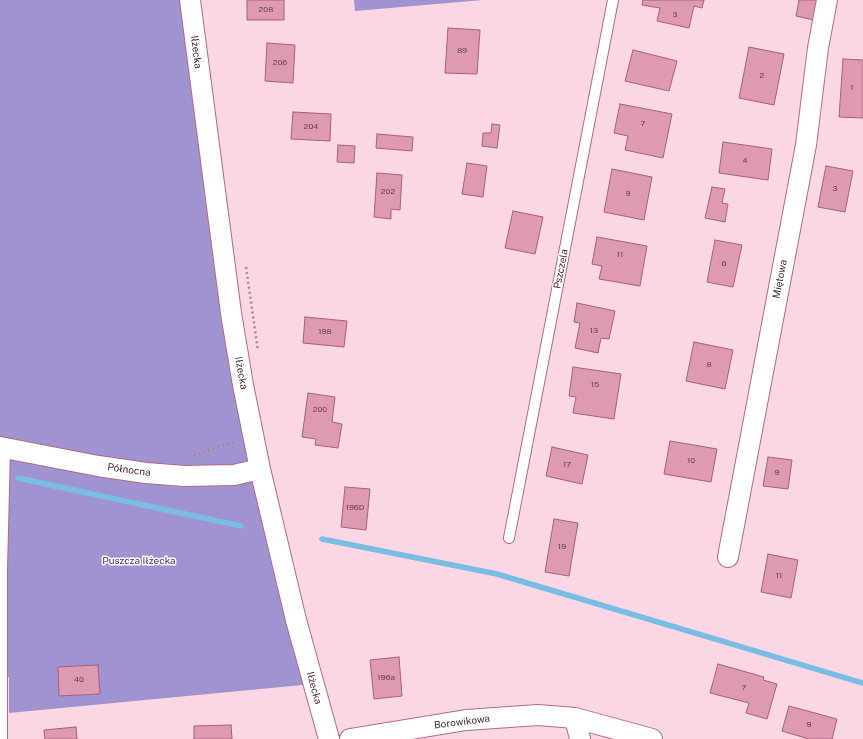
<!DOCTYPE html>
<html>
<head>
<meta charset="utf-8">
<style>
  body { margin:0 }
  canvas { display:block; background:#fad7e3 }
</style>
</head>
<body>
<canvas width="863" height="739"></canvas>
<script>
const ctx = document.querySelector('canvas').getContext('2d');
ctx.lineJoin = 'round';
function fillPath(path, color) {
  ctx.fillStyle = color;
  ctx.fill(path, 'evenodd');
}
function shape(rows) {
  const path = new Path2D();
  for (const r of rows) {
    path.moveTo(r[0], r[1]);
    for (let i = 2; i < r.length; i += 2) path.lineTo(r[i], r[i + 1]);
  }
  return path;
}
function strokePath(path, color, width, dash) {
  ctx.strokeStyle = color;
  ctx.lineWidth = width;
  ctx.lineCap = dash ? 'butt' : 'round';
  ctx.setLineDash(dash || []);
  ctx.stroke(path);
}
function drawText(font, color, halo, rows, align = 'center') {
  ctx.font = font + ' "Public Sans",sans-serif';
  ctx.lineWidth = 3;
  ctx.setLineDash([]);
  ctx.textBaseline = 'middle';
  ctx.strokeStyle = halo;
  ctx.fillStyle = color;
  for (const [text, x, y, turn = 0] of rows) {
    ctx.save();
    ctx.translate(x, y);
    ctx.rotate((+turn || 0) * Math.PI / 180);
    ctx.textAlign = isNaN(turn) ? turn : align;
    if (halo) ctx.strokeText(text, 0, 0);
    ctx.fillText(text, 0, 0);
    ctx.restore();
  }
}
const forest = shape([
  [0,0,190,0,218,217,313,684,9,713,9,677,0,677],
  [354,0,483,0,355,11]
]);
const stream = shape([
  [18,478,241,526],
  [322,539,497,574,863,683]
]);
const building = shape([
  [247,0,284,0,284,20,247,20,247,0],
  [643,0,704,0,702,8,694,6,689,28,657,21,660,8,642,5,643,0],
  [799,0,819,0,814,20,796,16,799,0],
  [448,28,480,30,477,74,445,73,448,28],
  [267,43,295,45,293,83,265,81,267,43],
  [749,47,784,54,774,105,739,98,749,47],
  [633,50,677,61,669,91,625,81,633,50],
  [843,59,863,60,863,118,839,117,843,59],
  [620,104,672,114,663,158,625,150,628,136,614,133,620,104],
  [293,112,331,114,330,141,291,139,293,112],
  [492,124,500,125,497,148,482,146,483,133,491,133,492,124],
  [377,134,413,137,412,151,376,148,377,134],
  [723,142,772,149,768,180,719,173,723,142],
  [338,145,355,146,354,163,337,162,338,145],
  [467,163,487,166,483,197,462,194,467,163],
  [826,166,853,171,845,212,818,207,826,166],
  [612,169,652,177,644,220,604,212,612,169],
  [377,173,402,175,400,210,391,209,391,219,374,217,377,173],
  [712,187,725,189,722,203,728,204,725,222,705,218,712,187],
  [513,211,543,217,535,254,505,248,513,211],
  [597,237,647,246,640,286,599,279,602,266,592,264,597,237],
  [715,240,742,245,733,287,707,282,715,240],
  [577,303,615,311,609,339,601,338,598,353,575,348,580,323,574,322,577,303],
  [305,317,347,321,344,347,303,343,305,317],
  [694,342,733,350,725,389,686,381,694,342],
  [573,367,621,374,614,419,573,413,576,397,569,396,573,367],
  [308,393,335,397,332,422,342,424,338,448,315,445,316,439,302,437,308,393],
  [670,441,717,449,711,482,664,474,670,441],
  [552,447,588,455,582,484,546,476,552,447],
  [768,457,792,460,788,489,763,486,768,457],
  [345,487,370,489,366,530,341,527,345,487],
  [554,519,578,523,569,576,545,572,554,519],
  [768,554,798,560,791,598,761,592,768,554],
  [399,657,402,696,374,699,370,660,399,657],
  [718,664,764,677,763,680,777,684,767,719,746,713,749,703,710,693,718,664],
  [98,665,100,694,59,696,58,667,98,665],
  [789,706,837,719,832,739,809,739,782,731,789,706],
  [231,725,232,739,194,739,194,726,231,725],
  [76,727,77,739,45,739,44,730,76,727]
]);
const path = shape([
  [246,267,258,351],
  [194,456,219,446,236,442]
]);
const service = shape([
  [509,538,613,0],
  [2,739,2,569,5,448]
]);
const minor = shape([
  [190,0,231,313,243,385,260,469,296,620,329,739],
  [0,447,98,466,146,473,184,476,234,475,260,469],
  [728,557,806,145,818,48,827,0],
  [575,718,580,739],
  [350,739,466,720,538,715,575,718,652,739]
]);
const numberNames = [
  ["208",266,10],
  ["3",675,15],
  ["89",462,51],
  ["206",280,63],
  ["2",762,76],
  ["1",852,88],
  ["7",643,124],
  ["204",311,127],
  ["4",745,161],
  ["3",835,189],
  ["202",388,192],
  ["9",628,194],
  ["11",620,255],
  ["6",724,264],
  ["13",594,331],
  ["198",325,332],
  ["8",709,365],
  ["15",595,385],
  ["200",320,410],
  ["10",691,461],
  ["17",567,465],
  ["9",777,473],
  ["196D",355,508],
  ["19",562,547],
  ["11",779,576],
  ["196a",386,678],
  ["40",79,680],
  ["7",744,688],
  ["9",809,725]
];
const streetNames = [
  ["Iłżecka",196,52,83],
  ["Pszczela",561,269,-79],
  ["Miętowa",780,279,-79],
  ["Iłżecka",241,373,80],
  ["Północna",129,470,8],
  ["Iłżecka",314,688,75],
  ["Borowikowa",462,722,-7]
];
const parkNames = [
  ["Puszcza Iłżecka",139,561]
];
fillPath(forest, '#a193cf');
strokePath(stream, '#79bde4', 5.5);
fillPath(building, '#de99b3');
strokePath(building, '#aa5e7d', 1);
strokePath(service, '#b66988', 12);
strokePath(minor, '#b66988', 22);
strokePath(path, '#a88693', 2.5, [2, 3]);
strokePath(service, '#fff', 10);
strokePath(minor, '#fff', 20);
drawText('8px', '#6c4252', null, numberNames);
drawText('10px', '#462532', '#fff', streetNames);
drawText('10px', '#462f77', '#fff', parkNames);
</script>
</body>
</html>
